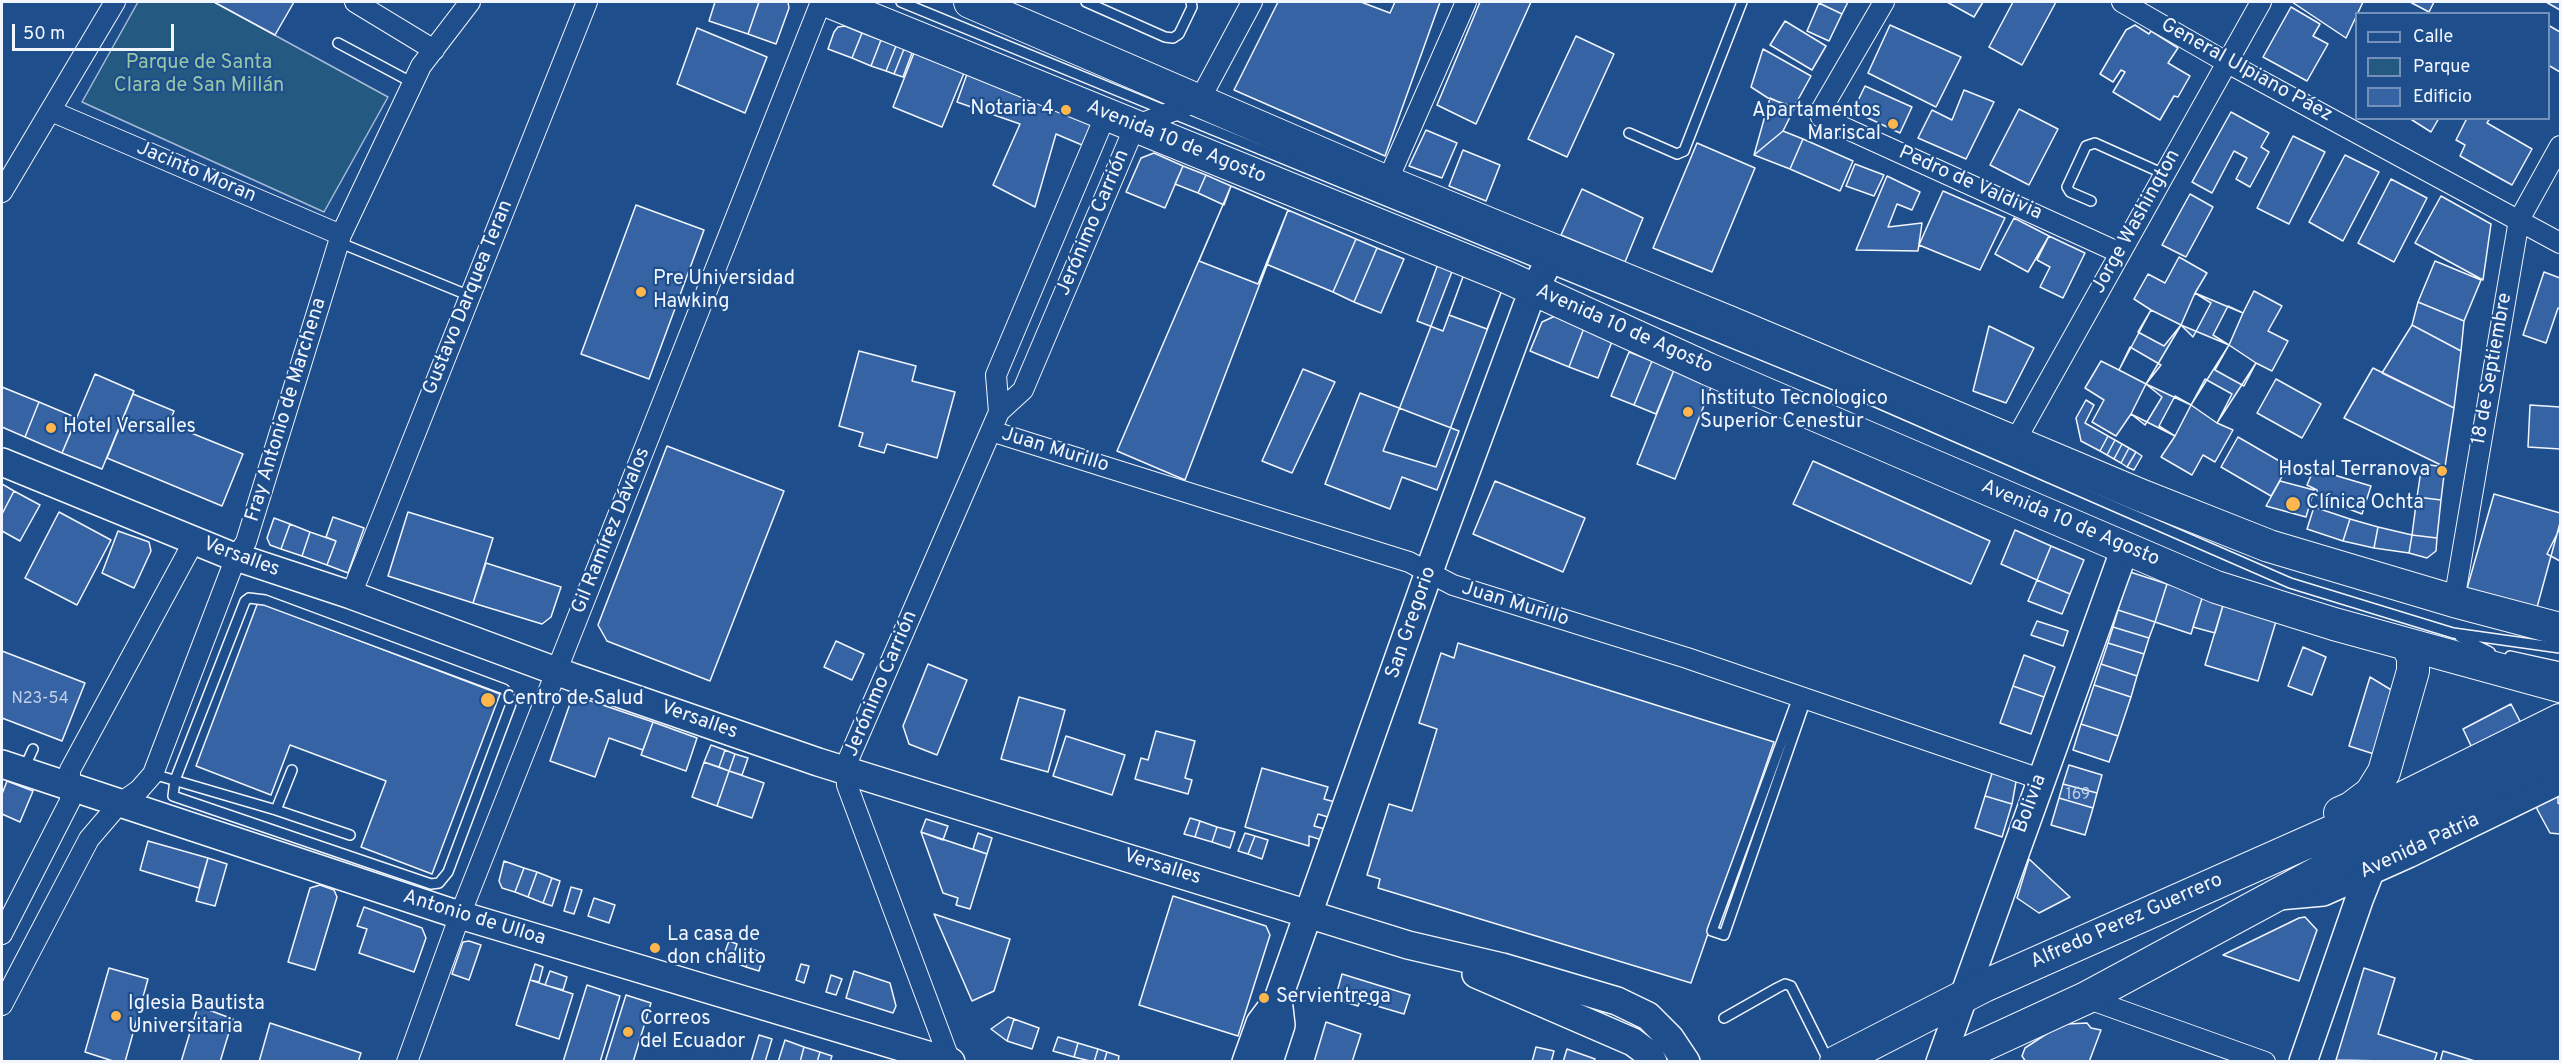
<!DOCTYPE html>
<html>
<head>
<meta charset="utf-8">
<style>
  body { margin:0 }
  #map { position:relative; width:2562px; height:1063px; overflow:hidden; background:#1f4e8c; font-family:Overpass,sans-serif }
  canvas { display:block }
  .frame { position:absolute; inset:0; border:3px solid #f2f6ff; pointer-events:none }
  .legend { position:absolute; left:2355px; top:12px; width:195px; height:108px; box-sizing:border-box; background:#1f4e8c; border:2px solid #7391ba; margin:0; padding:8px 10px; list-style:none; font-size:18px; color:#f2f6ff }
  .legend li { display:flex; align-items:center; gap:12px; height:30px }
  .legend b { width:30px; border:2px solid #7391ba }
  .scale { position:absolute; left:12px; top:24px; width:162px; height:27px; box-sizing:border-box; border:3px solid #f2f6ff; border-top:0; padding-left:8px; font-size:18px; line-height:21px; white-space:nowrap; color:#f2f6ff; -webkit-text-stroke:4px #1f4e8c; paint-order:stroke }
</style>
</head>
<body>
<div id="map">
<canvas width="2562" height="1063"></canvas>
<div class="frame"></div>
<ul class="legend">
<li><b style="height:8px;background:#1f4e8c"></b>Calle</li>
<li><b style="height:16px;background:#245a82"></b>Parque</li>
<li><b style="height:16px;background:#3563a3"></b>Edificio</li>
</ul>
<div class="scale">50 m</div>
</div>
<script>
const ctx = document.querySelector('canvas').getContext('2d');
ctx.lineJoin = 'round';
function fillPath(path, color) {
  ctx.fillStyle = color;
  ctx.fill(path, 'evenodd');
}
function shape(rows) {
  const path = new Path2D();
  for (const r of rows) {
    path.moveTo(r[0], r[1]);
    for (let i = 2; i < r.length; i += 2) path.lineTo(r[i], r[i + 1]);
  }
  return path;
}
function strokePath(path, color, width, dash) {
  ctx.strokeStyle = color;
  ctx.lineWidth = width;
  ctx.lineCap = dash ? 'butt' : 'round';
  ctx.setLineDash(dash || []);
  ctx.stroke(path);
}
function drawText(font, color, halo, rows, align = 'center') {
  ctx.font = font + ' Overpass,sans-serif';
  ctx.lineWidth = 4.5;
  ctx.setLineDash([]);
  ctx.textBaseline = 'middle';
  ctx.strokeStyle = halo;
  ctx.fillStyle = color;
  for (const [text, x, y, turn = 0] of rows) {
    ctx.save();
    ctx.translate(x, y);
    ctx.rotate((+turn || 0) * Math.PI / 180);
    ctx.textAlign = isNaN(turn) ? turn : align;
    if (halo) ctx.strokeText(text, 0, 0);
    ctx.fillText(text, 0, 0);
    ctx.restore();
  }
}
const green = shape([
  [138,2,214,2,388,97,324,212,82,102,138,2]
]);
const building = shape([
  [214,2,294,2,275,35,214,2],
  [715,2,759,2,748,34,709,21,715,2],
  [759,2,788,2,789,8,776,44,748,34,759,2],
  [1278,2,1361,2,1390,13,1395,2,1440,2,1385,156,1234,90,1278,2],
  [1480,2,1531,2,1476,124,1437,105,1480,2],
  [1820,2,1848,2,1842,14,1819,3,1820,2],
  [1947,2,1983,2,1974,17,1947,2],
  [2013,2,2056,2,2022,65,1989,47,2013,2],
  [2292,2,2363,2,2346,38,2292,2],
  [2410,2,2434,2,2429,12,2410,2],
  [2546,2,2560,2,2560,10,2546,2],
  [1819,3,1842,14,1829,41,1807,31,1819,3],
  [2291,7,2320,24,2313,36,2328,44,2307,81,2263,57,2291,7],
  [1785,21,1826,46,1812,70,1770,45,1785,21],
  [1890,25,1961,57,1936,107,1868,73,1890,25],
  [2135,25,2149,34,2151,31,2178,48,2168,63,2190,76,2178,97,2174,96,2160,120,2113,92,2125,72,2121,70,2113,82,2100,74,2126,30,2135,25],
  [2548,25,2560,32,2560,72,2548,65,2548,25],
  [845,26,862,33,852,58,828,49,834,32,838,27,845,26],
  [697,28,767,57,745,113,677,84,697,28],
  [862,33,881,40,871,66,852,58,862,33],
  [1576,36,1614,54,1567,157,1528,139,1576,36],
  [881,40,896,46,886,71,871,66,881,40],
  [896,46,904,49,894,74,886,71,896,46],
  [904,49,912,53,903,77,894,74,904,49],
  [1763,49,1811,76,1794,107,1768,98,1751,87,1763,49],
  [914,53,964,73,942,127,893,107,914,53],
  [967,74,1091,124,1082,145,1056,134,1035,207,993,185,1020,124,957,102,967,74],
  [1865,86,1912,107,1900,133,1853,111,1865,86],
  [1964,90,1994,102,1966,159,1918,138,1932,110,1952,120,1964,90],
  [1770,98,1794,109,1783,131,1754,155,1770,98],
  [2019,109,2058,129,2029,185,1990,165,2019,109],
  [2231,112,2269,133,2261,147,2269,152,2250,187,2236,179,2247,158,2234,151,2212,193,2192,182,2231,112],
  [2409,118,2439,118,2431,132,2409,118],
  [2467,118,2490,118,2487,123,2532,149,2512,185,2460,156,2465,145,2456,140,2467,118],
  [1426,130,1457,143,1442,178,1409,166,1426,130],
  [1783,131,1803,139,1790,169,1754,155,1783,131],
  [2293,136,2325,152,2289,224,2257,208,2293,136],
  [1803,139,1853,161,1840,191,1790,169,1803,139],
  [1697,143,1755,168,1712,272,1653,248,1697,143],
  [1463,150,1500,165,1486,201,1449,186,1463,150],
  [1154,153,1183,166,1165,208,1126,192,1141,158,1154,153],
  [2345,155,2379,172,2343,241,2309,222,2345,155],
  [1855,164,1884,175,1874,196,1846,186,1855,164],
  [1183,166,1206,175,1198,193,1175,184,1183,166],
  [1206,175,1231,186,1224,205,1198,193,1206,175],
  [1887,176,1920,192,1912,210,1897,204,1888,227,1922,223,1918,251,1856,250,1887,176],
  [2391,179,2427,198,2394,262,2358,243,2391,179],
  [1231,186,1288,210,1185,480,1117,451,1231,186],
  [1231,186,1288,210,1258,284,1199,261,1231,186],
  [1582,189,1643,218,1625,262,1561,235,1582,189],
  [1943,191,2005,218,1980,270,1919,245,1943,191],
  [2190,194,2213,207,2186,257,2162,245,2190,194],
  [2441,196,2491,224,2483,280,2415,243,2441,196],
  [636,205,704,230,649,379,581,354,636,205],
  [1288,210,1356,239,1333,292,1266,264,1288,210],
  [2014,218,2049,236,2028,272,1995,254,2014,218],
  [2049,236,2085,253,2063,298,2040,287,2050,267,2037,260,2049,236],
  [1356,239,1377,248,1354,302,1333,292,1356,239],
  [1377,248,1404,259,1381,313,1354,302,1377,248],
  [2179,257,2207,273,2195,293,2211,303,2193,337,2181,325,2164,346,2138,332,2151,310,2134,299,2148,274,2165,283,2179,257],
  [2435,261,2481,280,2464,321,2418,302,2435,261],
  [1438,264,1464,274,1443,331,1417,321,1438,264],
  [1453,269,1502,290,1436,467,1383,451,1453,269],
  [2544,272,2560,278,2560,309,2558,308,2546,343,2523,335,2544,272],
  [1464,274,1502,290,1487,329,1449,315,1464,274],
  [2254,291,2282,306,2268,331,2288,341,2272,371,2256,363,2244,386,2215,370,2229,345,2213,335,2228,306,2243,313,2254,291],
  [2195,293,2243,313,2229,345,2181,325,2195,293],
  [2418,302,2464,321,2461,351,2412,325,2418,302],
  [2151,310,2181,325,2146,384,2119,370,2151,310],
  [1555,316,1584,328,1569,367,1530,351,1542,322,1555,316],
  [2412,325,2461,351,2454,408,2382,373,2412,325],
  [1989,326,2034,348,2006,403,1973,391,1989,326],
  [1584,328,1613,339,1598,378,1569,367,1584,328],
  [2229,345,2256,363,2217,423,2191,405,2229,345],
  [2130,347,2161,365,2146,384,2162,397,2145,425,2131,414,2116,436,2092,422,2104,400,2085,388,2101,361,2119,370,2130,347],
  [859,351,916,366,912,381,955,392,937,458,887,444,884,453,859,446,863,433,839,426,859,351],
  [1629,352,1652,361,1634,405,1611,396,1629,352],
  [1652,361,1674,370,1656,414,1634,405,1652,361],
  [2373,368,2454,408,2445,467,2344,418,2373,368],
  [1303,369,1335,382,1292,473,1262,461,1303,369],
  [1674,370,1712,385,1675,479,1637,464,1674,370],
  [95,374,134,391,102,469,62,453,95,374],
  [2205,379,2232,394,2217,423,2233,430,2215,462,2203,455,2192,475,2161,457,2175,436,2159,426,2175,396,2191,405,2205,379],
  [2276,379,2321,404,2302,438,2257,413,2276,379],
  [2146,384,2191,405,2175,436,2131,414,2146,384],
  [2,387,39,402,25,437,2,427,2,387],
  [1360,393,1459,431,1437,490,1402,477,1390,509,1325,484,1360,393],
  [133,394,174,411,169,424,243,454,222,506,107,458,133,394],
  [2086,400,2094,405,2085,423,2108,436,2100,451,2081,441,2076,418,2086,400],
  [39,402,77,418,62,453,25,437,39,402],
  [2530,405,2560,407,2560,449,2528,447,2530,405],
  [2108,436,2115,440,2107,455,2100,451,2108,436],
  [2238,437,2288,466,2271,496,2221,467,2238,437],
  [2115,440,2122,444,2114,459,2107,455,2115,440],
  [2122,444,2129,448,2121,463,2114,459,2122,444],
  [667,446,784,491,710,681,607,641,598,625,667,446],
  [2129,448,2136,452,2127,467,2121,463,2129,448],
  [2136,452,2142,456,2134,470,2127,467,2136,452],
  [1813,461,1990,541,1971,584,1793,504,1813,461],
  [2422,464,2445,467,2441,500,2417,497,2422,464],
  [2314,469,2371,486,2362,514,2317,497,2317,490,2307,485,2314,469],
  [1495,481,1585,518,1563,572,1473,534,1495,481],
  [2280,481,2314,490,2306,517,2266,506,2280,481],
  [2,484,14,491,2,514,2,484],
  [14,491,40,505,20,541,2,531,2,514,14,491],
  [2494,494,2560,513,2560,523,2536,611,2466,592,2494,494],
  [2417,497,2441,500,2437,538,2412,535,2417,497],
  [2314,507,2350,519,2343,541,2307,529,2314,507],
  [59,512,111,540,77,605,25,578,59,512],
  [408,512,493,538,473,603,388,576,408,512],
  [333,517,364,528,348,573,327,565,336,541,326,537,333,517],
  [274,518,290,524,281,549,270,545,267,538,274,518],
  [2350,519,2378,527,2374,548,2343,541,2350,519],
  [290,524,310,532,302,556,281,549,290,524],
  [2378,527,2412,535,2409,553,2374,548,2378,527],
  [2560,528,2560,561,2547,554,2560,528],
  [2015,530,2051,546,2037,580,2001,564,2015,530],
  [118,531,149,542,151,551,134,588,102,573,118,531],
  [310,532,336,541,327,565,302,556,310,532],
  [2412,535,2437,538,2436,551,2427,558,2409,553,2412,535],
  [2051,546,2084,560,2070,594,2037,580,2051,546],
  [486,563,561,587,551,617,542,624,473,603,486,563],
  [2130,572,2167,584,2155,622,2118,610,2130,572],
  [2037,580,2070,594,2062,614,2028,601,2037,580],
  [2167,584,2203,595,2191,634,2155,622,2167,584],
  [2203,595,2224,602,2215,633,2193,627,2203,595],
  [258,602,500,694,432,874,361,847,386,781,290,745,271,795,196,766,258,602],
  [2224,602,2277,618,2258,681,2205,665,2224,602],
  [2118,610,2155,622,2149,638,2113,627,2118,610],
  [2037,621,2068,631,2063,646,2031,635,2037,621],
  [2113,627,2149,638,2144,654,2108,643,2113,627],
  [836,641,864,654,852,680,824,667,836,641],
  [1458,643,1774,742,1691,983,1378,888,1380,879,1367,875,1389,804,1412,811,1437,729,1419,723,1441,653,1454,658,1458,643],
  [2108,643,2144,654,2137,676,2101,664,2108,643],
  [2303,647,2326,657,2312,695,2288,686,2303,647],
  [2,651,85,683,62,741,2,718,2,651],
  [2024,655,2055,667,2044,697,2013,686,2024,655],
  [928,664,967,680,937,755,909,744,903,726,928,664],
  [2101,664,2137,676,2131,697,2094,685,2101,664],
  [2370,677,2393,691,2374,754,2349,746,2370,677],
  [2094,685,2131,697,2118,736,2081,724,2094,685],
  [2013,686,2044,697,2031,734,2000,723,2013,686],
  [573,695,653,722,643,750,609,738,595,777,550,761,573,695],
  [1019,697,1065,710,1048,772,1001,759,1019,697],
  [2511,704,2522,725,2473,750,2463,729,2511,704],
  [653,722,697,738,686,771,641,755,653,722],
  [2081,724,2118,736,2109,762,2073,750,2081,724],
  [1156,731,1195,741,1185,778,1192,780,1188,794,1135,779,1141,758,1148,760,1156,731],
  [1066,736,1125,755,1112,795,1053,776,1066,736],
  [711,745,725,750,719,767,704,762,711,745],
  [725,750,735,754,729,771,719,767,725,750],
  [735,754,748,758,742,775,729,771,735,754],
  [704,762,729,771,717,806,692,797,704,762],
  [2069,765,2102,775,2097,793,2063,784,2069,765],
  [1262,768,1328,787,1324,799,1335,802,1331,818,1318,814,1314,826,1325,829,1322,840,1309,836,1309,846,1245,827,1262,768],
  [1993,770,2010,775,2016,782,2012,804,1985,796,1993,770],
  [729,771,764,783,752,818,717,806,729,771],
  [7,781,33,791,20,822,2,814,2,794,7,781],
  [2063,784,2097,793,2093,808,2059,798,2063,784],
  [2538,793,2558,795,2558,803,2560,804,2560,834,2550,833,2537,809,2538,793],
  [1985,796,2012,804,2002,837,1975,828,1985,796],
  [2059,798,2093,808,2085,835,2051,825,2059,798],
  [1190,818,1200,821,1195,837,1184,834,1190,818],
  [926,819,948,826,943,840,921,832,926,819],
  [1200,821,1217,827,1212,842,1195,837,1200,821],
  [1217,827,1235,832,1230,848,1212,842,1217,827],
  [921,832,987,854,970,909,956,905,958,898,943,893,921,832],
  [978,833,992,838,987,854,973,849,978,833],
  [1245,833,1255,836,1248,854,1238,851,1245,833],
  [1255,836,1268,840,1262,859,1248,854,1255,836],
  [148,841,208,858,199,888,140,870,148,841],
  [208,858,227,864,215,906,196,901,208,858],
  [2029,859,2070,897,2039,913,2017,898,2029,859],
  [504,861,524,868,515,892,502,888,499,881,504,861],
  [524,868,537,872,528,897,515,892,524,868],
  [537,872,552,878,543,903,528,897,537,872],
  [552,878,560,881,552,906,543,903,552,878],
  [320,885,334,890,337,897,315,970,288,962,310,888,320,885],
  [571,887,582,890,574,914,564,911,571,887],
  [1173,896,1266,926,1270,935,1238,1036,1139,1005,1173,896],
  [594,898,615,905,609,923,588,916,594,898],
  [364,907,422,928,426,938,414,972,359,953,367,929,357,926,364,907],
  [934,914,1010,939,994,991,972,1001,934,914],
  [2305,917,2317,930,2299,981,2223,955,2299,918,2305,917],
  [469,941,481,945,469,980,452,974,463,942,469,941],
  [729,941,737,944,731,963,722,960,729,941],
  [744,947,751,949,746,967,738,964,744,947],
  [751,949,764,953,759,971,746,967,751,949],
  [535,964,543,967,539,982,530,980,535,964],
  [801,964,809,966,804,983,796,980,801,964],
  [109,968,148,979,125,1062,116,1062,85,1052,109,968],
  [2364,968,2395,978,2378,1034,2437,1053,2434,1062,2336,1060,2364,968],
  [550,971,567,977,563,990,545,985,550,971],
  [854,971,890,983,896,1006,893,1013,846,998,854,971],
  [1342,974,1410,995,1404,1014,1360,1001,1358,1006,1335,999,1342,974],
  [831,975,842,979,836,995,826,992,831,975],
  [530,980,573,994,559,1039,516,1025,530,980],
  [587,985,620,996,600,1062,563,1062,587,985],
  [626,995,651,1003,633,1062,605,1062,626,995],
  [198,1006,233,1019,220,1062,181,1062,198,1006],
  [1008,1017,1014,1019,1007,1041,991,1029,1008,1017],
  [1014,1019,1039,1028,1032,1049,1007,1041,1014,1019],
  [1326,1022,1361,1034,1352,1062,1314,1062,1326,1022],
  [270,1023,361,1053,358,1062,259,1062,270,1023],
  [2087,1023,2091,1028,2101,1030,2089,1062,2026,1062,2022,1056,2025,1048,2051,1031,2067,1024,2087,1023],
  [759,1035,772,1039,765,1062,751,1062,759,1035],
  [1058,1037,1078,1043,1074,1057,1053,1051,1058,1037],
  [785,1040,804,1047,800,1062,778,1062,785,1040],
  [1078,1043,1098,1049,1094,1062,1074,1057,1078,1043],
  [804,1047,820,1052,817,1062,800,1062,804,1047],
  [1536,1047,1554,1051,1551,1062,1532,1062,1536,1047],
  [1098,1049,1107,1052,1104,1062,1094,1062,1098,1049],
  [1567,1049,1595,1059,1594,1062,1563,1062,1567,1049],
  [2443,1051,2478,1062,2440,1062,2443,1051],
  [820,1052,832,1056,830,1062,817,1062,820,1052],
  [1107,1052,1119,1056,1118,1062,1104,1062,1107,1052]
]);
const lane = shape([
  [901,2,1864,397,2290,583,2453,633,2560,648],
  [1086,2,1165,37,1173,38,1179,34,1192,7,1191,2],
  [338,43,413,83],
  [1629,133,1677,154,1684,151,1742,2],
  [2091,201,2070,192,2067,187,2086,146,2095,143,2164,174],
  [338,242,470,296],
  [249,598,265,600,504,689,509,695,511,704,448,872,439,883,431,884,173,796,175,780,245,601,249,598],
  [2460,637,2490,652],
  [2510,656,2560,667],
  [1798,697,1712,931,1724,935,1806,699],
  [24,769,33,749],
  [153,774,276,810,350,835],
  [276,810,292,770],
  [1724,1018,1777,988,1785,984,1791,986,1829,1062]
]);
const street = shape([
  [355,2,434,50],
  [1884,2,1820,112,1821,117,2120,253],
  [2122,2,2226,62,2560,243],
  [51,111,341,235],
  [1387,182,1466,2],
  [2,192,115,2],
  [999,412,996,375,1106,114],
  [991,431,1409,562,1453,585,1687,658,2040,779],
  [2014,443,2261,2],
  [351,595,587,2],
  [2454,601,2519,220,2560,146],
  [2,934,70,801,70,770,194,541],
  [2086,998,2265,1062],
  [2,1005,89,839,119,804,139,790,153,774,236,557,246,542,341,235,421,66,470,2],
  [950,1061,847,785,846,771,849,758,999,412,1023,390,1135,126,1199,101,1252,2],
  [407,1062,460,915,821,2]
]);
const secondary = shape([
  [2,462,227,554,351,595,572,677,818,762,1408,945,1502,967,1617,1001,1648,1016,1670,1038,1686,1062],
  [2,764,450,912,951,1062],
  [2278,896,2323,892,2408,854,2560,780],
  [1476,974,1633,1042,1649,1054,1653,1062],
  [1246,1062,1260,1023,1278,999,1435,555,1527,306,1554,250],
  [1269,1062,1281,1025,1278,999],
  [1940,1062,2125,548],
  [2303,1062,2359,900,2374,862]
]);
const primary = shape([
  [830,2,1502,275,1708,369,2216,587,2334,624,2560,686],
  [970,2,1387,182,1729,322,2140,495,2269,546,2454,601,2560,629],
  [2340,813,2351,808,2371,793,2384,772,2413,671,2413,657,2407,645],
  [1836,1062,1984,986,2360,819,2560,720],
  [1947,1062,2086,998,2386,836,2560,752]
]);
const markers = [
  [1066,110,6,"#ffb74d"],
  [1893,124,6,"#ffb74d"],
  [641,292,6,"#ffb74d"],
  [1688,412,6,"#ffb74d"],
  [51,428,6,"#ffb74d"],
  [2442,471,6,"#ffb74d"],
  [2293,504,8,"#ffb74d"],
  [488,700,8,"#ffb74d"],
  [655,948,6,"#ffb74d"],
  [1264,998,6,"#ffb74d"],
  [116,1016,6,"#ffb74d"],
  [628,1032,6,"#ffb74d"]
];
const numberNames = [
  ["N23-54",40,700],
  ["169",2078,796]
];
const parkNames = [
  ["Parque de Santa",199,64],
  ["Clara de San Millán",199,87]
];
const streetNames = [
  ["General Ulpiano Páez",2246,71,29],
  ["Avenida 10 de Agosto",1176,143,22],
  ["Jacinto Moran",196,173,23],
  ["Pedro de Valdivia",1970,184,24],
  ["Jorge Washington",2137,222,-61],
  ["Jerónimo Carrión",1094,223,-67],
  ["Gustavo Darquea Teran",469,298,-68],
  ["Avenida 10 de Agosto",1624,330,24],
  ["18 de Septiembre",2493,369,-80],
  ["Fray Antonio de Marchena",287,410,-73],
  ["Juan Murillo",1055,451,17],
  ["Avenida 10 de Agosto",2070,524,23],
  ["Gil Ramírez Dávalos",612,531,-68],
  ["Versalles",241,558,20],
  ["Juan Murillo",1515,605,17],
  ["San Gregorio",1412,623,-71],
  ["Jerónimo Carrión",882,684,-67],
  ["Versalles",699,721,19],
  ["Bolivia",2031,804,-70],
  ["Avenida Patria",2420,847,-25],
  ["Versalles",1162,868,17],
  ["Antonio de Ulloa",474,919,17],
  ["Alfredo Perez Guerrero",2127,922,-24]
];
const poiNames = [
  ["Notaria 4",1054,110,"right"],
  ["Apartamentos",1881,112,"right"],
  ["Mariscal",1881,135,"right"],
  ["Pre Universidad",653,280],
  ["Hawking",653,303],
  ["Instituto Tecnologico",1700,400],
  ["Superior Cenestur",1700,423],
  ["Hotel Versalles",63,428],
  ["Hostal Terranova",2430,471,"right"],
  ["Clínica Ochta",2306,504],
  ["Centro de Salud",502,700],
  ["La casa de",667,936],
  ["don chalito",667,959],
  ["Servientrega",1276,998],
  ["Iglesia Bautista",128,1005],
  ["Universitaria",128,1028],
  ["Correos",640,1020],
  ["del Ecuador",640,1043]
];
fillPath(green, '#245a82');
strokePath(green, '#a8bbd7', 1.5);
fillPath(building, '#3563a3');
strokePath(building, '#f2f6ff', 1.5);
strokePath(lane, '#f2f6ff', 12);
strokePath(street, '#f2f6ff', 22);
strokePath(secondary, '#f2f6ff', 30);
strokePath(primary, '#f2f6ff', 34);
strokePath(lane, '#1f4e8c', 9);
strokePath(street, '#1f4e8c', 20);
strokePath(secondary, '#1f4e8c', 27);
strokePath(primary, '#1f4e8c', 32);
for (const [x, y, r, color] of markers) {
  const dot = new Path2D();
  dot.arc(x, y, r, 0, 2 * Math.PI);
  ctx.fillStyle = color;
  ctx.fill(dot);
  strokePath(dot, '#1f4e8c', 2);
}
drawText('16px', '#c3d1e8', null, numberNames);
drawText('20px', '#97c8a6', '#1f4e8c', parkNames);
drawText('20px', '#f2f6ff', '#1f4e8c', streetNames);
drawText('20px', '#f2f6ff', '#1f4e8c', poiNames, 'left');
</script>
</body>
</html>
